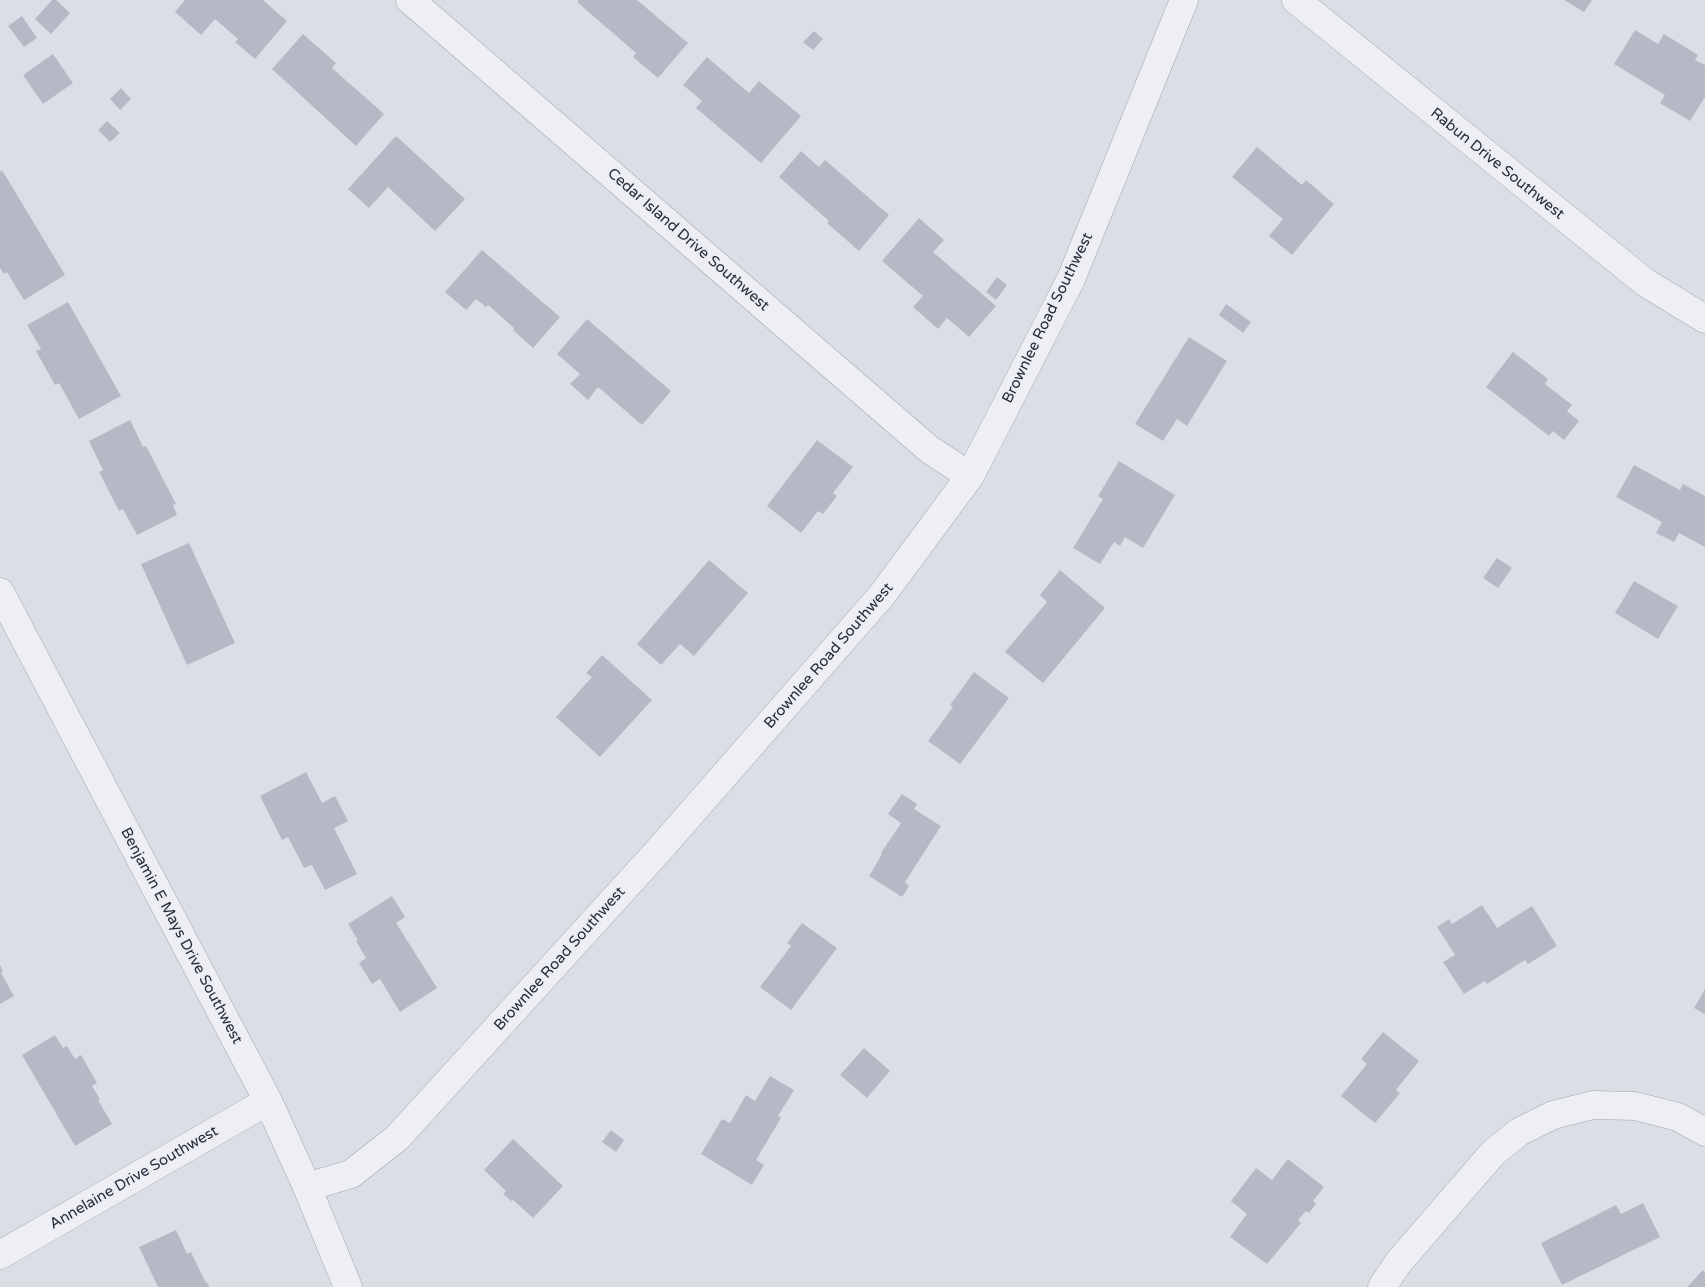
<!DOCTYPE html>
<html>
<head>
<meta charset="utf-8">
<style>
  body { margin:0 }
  canvas { display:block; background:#dcdee6 }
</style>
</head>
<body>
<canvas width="1705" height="1287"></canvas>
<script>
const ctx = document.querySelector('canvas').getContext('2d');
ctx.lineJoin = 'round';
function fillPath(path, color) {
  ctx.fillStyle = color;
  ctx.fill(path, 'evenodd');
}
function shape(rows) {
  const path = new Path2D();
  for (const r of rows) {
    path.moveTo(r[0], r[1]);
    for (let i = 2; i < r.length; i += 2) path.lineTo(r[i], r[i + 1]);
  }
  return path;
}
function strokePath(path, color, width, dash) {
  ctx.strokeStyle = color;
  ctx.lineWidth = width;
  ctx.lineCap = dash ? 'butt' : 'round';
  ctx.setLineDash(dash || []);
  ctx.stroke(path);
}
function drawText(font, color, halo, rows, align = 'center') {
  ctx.font = font + ' "Varela Round",sans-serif';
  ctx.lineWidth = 4;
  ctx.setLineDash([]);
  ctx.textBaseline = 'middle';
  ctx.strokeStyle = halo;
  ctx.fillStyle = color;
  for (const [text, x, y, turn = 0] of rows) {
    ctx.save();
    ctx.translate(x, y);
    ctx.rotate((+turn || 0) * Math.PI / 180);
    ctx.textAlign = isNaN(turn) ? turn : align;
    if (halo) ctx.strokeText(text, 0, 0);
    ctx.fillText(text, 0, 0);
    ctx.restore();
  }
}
const building = shape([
  [52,0,56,0,70,13,51,34,35,19],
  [185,0,263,0,287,21,255,59,235,42,238,39,215,19,201,35,175,12],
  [579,0,637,0,688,43,658,78,633,57,636,53,577,2],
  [1564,0,1592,0,1584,12],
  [22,16,37,38,24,47,8,26],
  [1635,30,1658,44,1664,34,1698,55,1695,60,1705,65,1705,97,1690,121,1660,103,1665,95,1614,64],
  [814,31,823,39,813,50,803,42],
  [303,34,336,63,332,68,384,114,356,146,272,69],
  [53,54,73,83,43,104,23,75],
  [707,57,749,93,759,81,801,116,761,163,696,108,702,101,683,85],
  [121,88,131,99,120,110,110,99],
  [107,121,120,133,110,142,98,130],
  [396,136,465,199,435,231,388,187,369,208,348,189],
  [1257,147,1302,185,1306,180,1334,204,1292,255,1269,236,1283,219,1232,177],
  [801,151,819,167,825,160,889,215,859,251,827,223,829,221,779,177],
  [2,170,65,275,24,300,7,272,4,274,0,268,0,172],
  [919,218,944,240,933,252,996,306,969,337,947,318,938,329,913,307,923,296,882,261],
  [482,250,560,317,533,348,513,330,514,328,488,305,486,307,476,299,466,310,445,292],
  [997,277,1007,285,996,300,986,292],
  [68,302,121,396,79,419,59,383,55,385,36,351,41,349,27,325],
  [1226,304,1251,322,1243,333,1219,315],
  [587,319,671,391,642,425,598,387,588,400,570,384,580,374,557,354],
  [1189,337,1227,361,1187,426,1177,419,1163,441,1135,424],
  [1513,352,1548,379,1545,384,1572,405,1567,411,1579,421,1564,440,1553,431,1549,436,1486,387],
  [130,420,143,447,146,446,176,504,173,505,177,515,137,535,123,509,119,511,99,472,103,470,89,441],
  [817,440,853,467,833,493,837,496,823,514,818,511,801,533,767,506],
  [1119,461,1175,495,1143,548,1125,537,1120,546,1114,542,1100,564,1073,548,1103,499,1098,496],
  [1634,465,1680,490,1683,484,1705,496,1705,547,1679,533,1674,542,1656,533,1662,522,1616,497],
  [189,543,235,643,187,665,141,564],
  [1497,558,1512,568,1498,588,1483,578],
  [709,560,748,593,694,656,680,644,661,665,637,644],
  [1060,570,1105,608,1043,683,1005,652,1047,602,1040,595],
  [1634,581,1678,606,1658,639,1615,613],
  [602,655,652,700,600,757,556,717,592,677,586,673],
  [974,672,1009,698,960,764,928,741,953,707,950,705],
  [306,772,322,803,335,796,348,821,334,828,357,874,325,890,312,865,304,868,288,837,282,840,260,796],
  [902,794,917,804,914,809,941,826,905,882,909,886,902,897,869,876,882,854,881,853,901,823,888,814],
  [392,896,405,917,396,923,437,988,400,1012,380,979,372,984,359,963,366,958,356,941,358,940,348,924],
  [1482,905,1497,928,1532,906,1557,946,1528,964,1525,960,1487,984,1485,981,1464,994,1443,962,1455,955,1437,927,1449,919,1452,924],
  [802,923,837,948,791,1010,760,987,791,946,787,943],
  [0,965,3,971,1,973,14,996,0,1004],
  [1705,989,1705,1014,1694,1008],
  [1383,1032,1419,1061,1396,1090,1400,1093,1375,1123,1341,1096,1367,1064,1361,1059],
  [55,1035,63,1048,67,1046,75,1059,81,1055,97,1083,92,1086,100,1099,98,1100,112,1124,75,1146,22,1055],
  [864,1048,890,1071,867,1098,840,1075],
  [770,1076,794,1090,778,1116,781,1118,756,1160,764,1165,752,1185,701,1154,722,1119,730,1123,746,1095,755,1101],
  [611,1130,624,1140,616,1152,602,1142],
  [513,1139,563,1186,533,1218,513,1200,511,1201,503,1194,506,1191,484,1170],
  [1288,1159,1324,1187,1313,1201,1316,1204,1309,1213,1306,1211,1298,1220,1301,1223,1267,1264,1230,1237,1247,1214,1231,1201,1256,1168,1272,1180],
  [1643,1203,1660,1237,1562,1285,1541,1243,1616,1205,1621,1214],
  [176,1230,187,1254,191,1252,206,1283,208,1283,209,1287,158,1287,139,1247],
  [1703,1270,1705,1272,1705,1287,1687,1287]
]);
const minor = shape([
  [410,0,930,450,970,476],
  [1296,0,1646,283,1705,319],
  [0,592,268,1101,307,1187,348,1287],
  [307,1187,351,1174,397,1138,659,850,882,595,970,476,1071,279,1184,0],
  [0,1255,268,1101],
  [1382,1287,1398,1263,1493,1153,1519,1132,1553,1115,1593,1105,1635,1106,1678,1117,1705,1132]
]);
const streetNames = [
  ["Rabun Drive Southwest",1497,164,39],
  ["Cedar Island Drive Southwest",688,240,41],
  ["Brownlee Road Southwest",1048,318,-64],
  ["Brownlee Road Southwest",829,656,-49],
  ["Benjamin E Mays Drive Southwest",181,936,62],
  ["Brownlee Road Southwest",560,959,-48],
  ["Annelaine Drive Southwest",134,1178,-30]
];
fillPath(building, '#b6b9c5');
strokePath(minor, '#a2a4af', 29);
strokePath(minor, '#eeeff4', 28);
drawText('15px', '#262a3b', '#ebedf3', streetNames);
</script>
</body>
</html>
